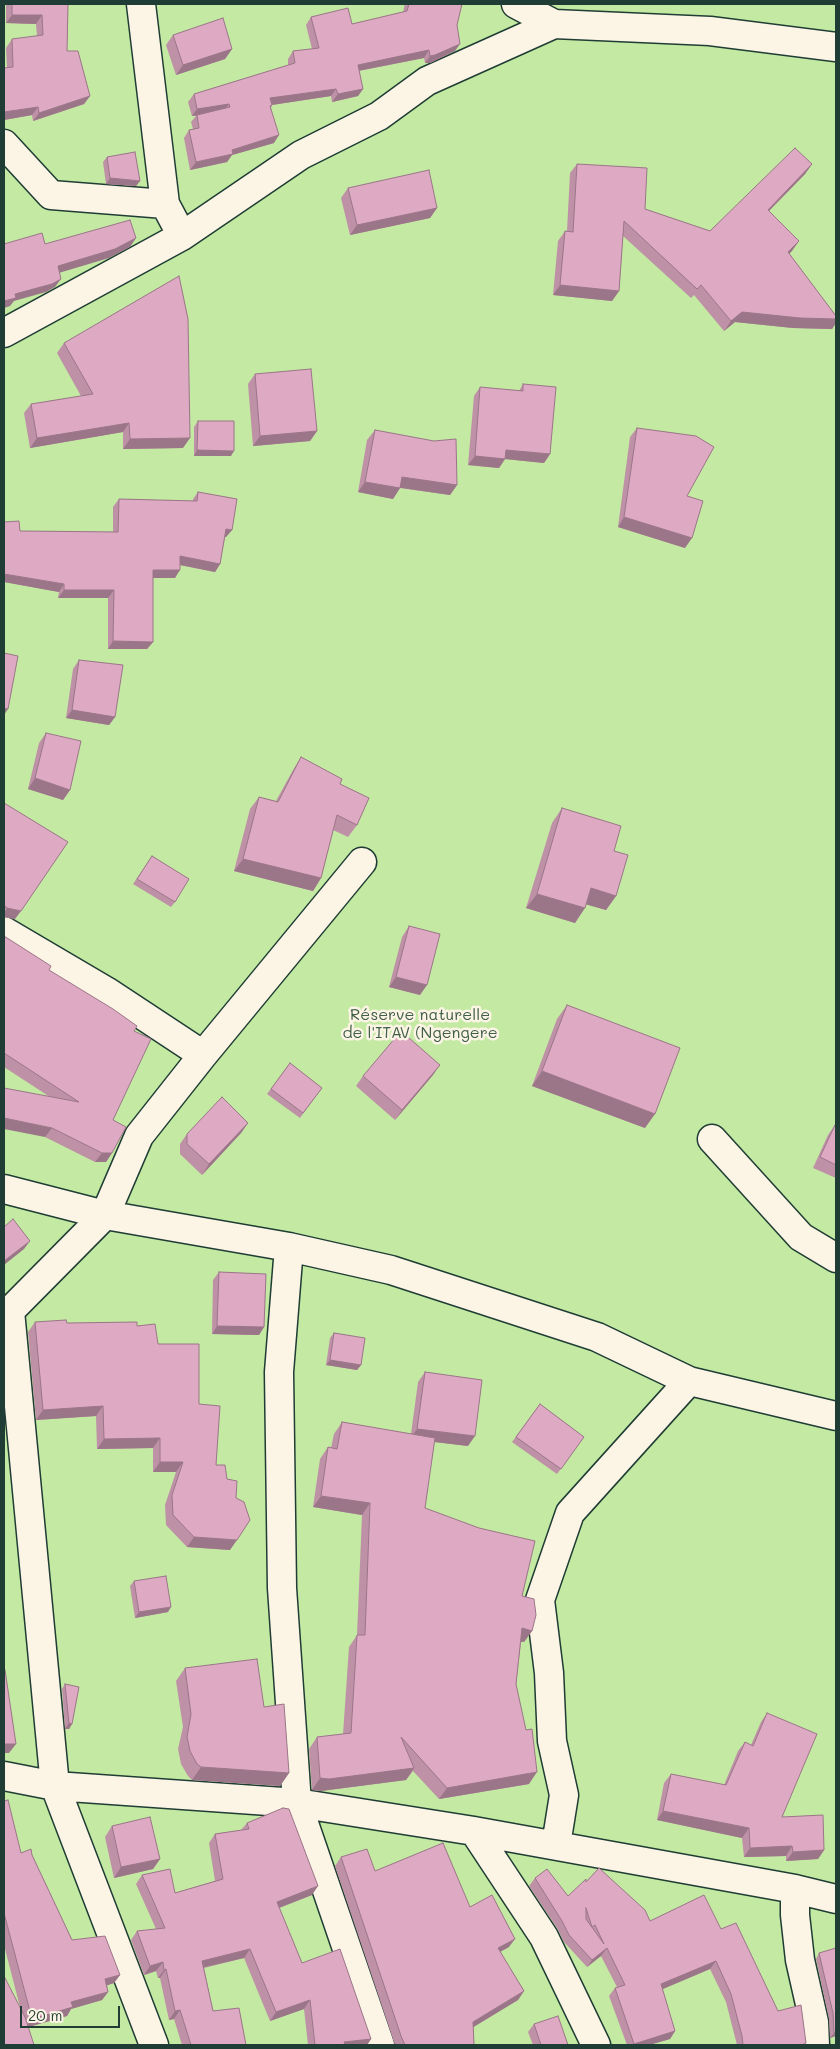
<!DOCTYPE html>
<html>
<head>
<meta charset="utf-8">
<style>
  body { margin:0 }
  #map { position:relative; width:840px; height:2049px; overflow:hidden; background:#fcf5e5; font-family:Mali,sans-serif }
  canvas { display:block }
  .frame { position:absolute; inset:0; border:5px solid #1f3d34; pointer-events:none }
  .scale { position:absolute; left:20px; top:2006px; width:100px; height:22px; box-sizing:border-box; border:2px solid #1f3d34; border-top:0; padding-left:6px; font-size:15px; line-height:18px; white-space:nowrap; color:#1f3d34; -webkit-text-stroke:4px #fcf5e5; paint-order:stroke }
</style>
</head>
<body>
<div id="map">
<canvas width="840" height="2049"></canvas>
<div class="frame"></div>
<div class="scale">20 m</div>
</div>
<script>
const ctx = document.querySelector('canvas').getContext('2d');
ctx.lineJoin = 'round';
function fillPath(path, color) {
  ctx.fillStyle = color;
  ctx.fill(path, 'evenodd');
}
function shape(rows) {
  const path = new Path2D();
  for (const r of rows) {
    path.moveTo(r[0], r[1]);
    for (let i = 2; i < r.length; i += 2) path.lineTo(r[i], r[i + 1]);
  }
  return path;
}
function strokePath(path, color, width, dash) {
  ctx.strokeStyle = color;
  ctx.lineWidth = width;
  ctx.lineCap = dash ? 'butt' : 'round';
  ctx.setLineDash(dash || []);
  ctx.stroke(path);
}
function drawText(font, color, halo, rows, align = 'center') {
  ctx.font = font + ' Mali,sans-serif';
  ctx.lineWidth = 5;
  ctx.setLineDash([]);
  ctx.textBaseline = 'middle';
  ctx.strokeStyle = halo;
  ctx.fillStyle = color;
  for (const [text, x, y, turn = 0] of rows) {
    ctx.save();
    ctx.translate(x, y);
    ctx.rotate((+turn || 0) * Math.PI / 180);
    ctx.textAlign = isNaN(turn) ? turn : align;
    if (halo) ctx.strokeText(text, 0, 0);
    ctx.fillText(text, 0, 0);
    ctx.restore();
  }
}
const green = shape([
  [4,4,836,4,836,2045,4,2045]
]);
const minor = shape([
  [141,4,165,204],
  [516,4,554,24],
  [4,144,51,195,165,204,182,236],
  [4,333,182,236,301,155,379,116,427,81,554,24,710,31,836,47],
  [4,931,106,991,203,1055,139,1136,105,1215,4,1317],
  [203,1055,362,862],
  [712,1139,801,1237,836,1258],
  [4,1189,105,1215,289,1247,391,1270,597,1337,689,1381,836,1416],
  [289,1247,279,1372,282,1588,297,1803,380,2045],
  [10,1311,55,1786,154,2045],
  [4,1776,55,1786,297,1803,474,1831,795,1889,836,1899],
  [474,1831,544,1937,596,2045],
  [556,1845,564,1795,552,1741,549,1673,540,1600,570,1513,689,1381],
  [795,1889,795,1915,800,1960,814,2022,815,2045]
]);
const wall = shape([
  [6,4,68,4,67,51,90,96,84,104,33,121,32,115,4,120,4,68,7,68,6,48,12,39,37,36,36,24,6,23],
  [405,4,462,4,457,25,455,51,430,63,425,63,424,58,359,71,363,89,358,96,332,102,331,96,272,105,271,108,274,143,232,155,227,162,190,170,184,138,189,130,193,129,191,122,196,116,192,116,188,102,194,94,288,65,288,59,293,51,312,49,306,25,311,17,352,24,403,12],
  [173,35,232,49,225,59,176,75,166,45],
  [107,157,140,181,136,186,106,184,103,162],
  [577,164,645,209,710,231,812,164,805,174,769,211,799,241,789,254,836,316,836,323,832,329,793,328,735,322,724,331,694,295,691,298,623,236,619,291,612,301,553,295,558,241,565,231,567,231,570,173],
  [348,188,437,208,430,218,350,235,341,198],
  [64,343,183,448,123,449,123,432,30,448,24,413,31,404,81,396,57,353],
  [255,374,317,431,310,441,253,446,248,384],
  [523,384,550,454,544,463,505,459,499,468,468,465,474,396,480,387,519,391],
  [198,421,231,456,194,456,194,427],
  [637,428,687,496,685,548,618,527,630,437],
  [375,430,457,485,450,495,400,488,393,499,358,492,367,440],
  [198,492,232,530,226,537,225,537,220,564,215,572,180,565,175,578,153,578,153,642,147,649,108,649,108,598,58,598,59,592,4,582,4,522,20,531,113,532,113,507,119,499,193,501,193,499],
  [79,660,115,717,109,725,66,718,73,669],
  [46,733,70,790,63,800,28,789,39,743],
  [301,757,340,784,357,825,348,837,333,830,321,878,313,891,234,871,250,809,259,797,276,801,293,770],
  [4,803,15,919,4,917],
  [562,808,614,851,616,896,606,910,586,904,575,923,526,908,552,823],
  [152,856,175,902,171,907,133,884],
  [409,926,420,995,389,987,402,937],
  [4,936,49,970,134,1031,113,1120,112,1153,106,1162,95,1162,45,1137,50,1097,4,1067],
  [567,1005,645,1128,532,1086,557,1019],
  [290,1063,322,1088,300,1118,267,1094],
  [433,1075,395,1120,356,1086,363,1076],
  [248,1123,241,1133,202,1175,180,1154,180,1144,187,1134],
  [835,1125,836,1125,836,1178,813,1168,828,1135],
  [219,1272,264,1327,259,1335,212,1334,213,1280],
  [35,1322,137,1326,158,1344,199,1404,216,1465,230,1550,187,1547,166,1525,165,1505,176,1472,153,1472,153,1448,97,1449,96,1416,36,1420,28,1332],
  [334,1333,361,1365,357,1370,326,1365,330,1338],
  [425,1372,468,1446,434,1442,425,1508,522,1596,532,1631,524,1642,521,1642,516,1684,529,1784,439,1799,413,1771,406,1780,321,1791,312,1790,309,1749,317,1737,343,1734,349,1647,357,1635,362,1515,313,1507,320,1459,328,1447,331,1448,334,1434,342,1422,411,1434,418,1382],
  [540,1404,584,1437,557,1474,512,1442],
  [134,1581,168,1612,135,1618,130,1586],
  [185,1668,264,1707,289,1773,280,1786,192,1780,188,1776,181,1764,178,1749,183,1727,176,1681],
  [65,1684,72,1724,69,1729,65,1729,62,1689],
  [767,1713,782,1817,824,1850,818,1859,786,1861,786,1856,744,1857,742,1838,657,1820,664,1783,671,1774,724,1785,738,1751,745,1742,751,1745,761,1722],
  [4,1801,21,1853,32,1855,72,1940,120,1975,114,1983,107,1985,108,1992,102,2000,71,2009,67,2016,28,2027,20,2007,4,1945],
  [247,1823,312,1895,279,1908,302,1963,371,2039,367,2045,308,2045,304,2009,270,2021,244,1958,204,1968,213,2011,246,2045,182,2045,174,2019,169,2020,160,1978,158,1978,156,1971,144,1975,131,1940,137,1931,156,1929,136,1884,142,1875,175,1893,215,1881,209,1843,215,1834,241,1830],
  [112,1826,160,1859,153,1869,114,1878,105,1837],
  [341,1857,375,1871,470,1907,509,1947,500,1952,524,1991,518,2000,473,2027,474,2045,395,2045,335,1866],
  [535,1878,568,1896,586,1882,650,1921,721,1929,778,2011,805,2045,737,2045,726,2002,710,1969,662,1989,675,2031,670,2039,649,2045,627,2045,609,1996,615,1988,617,1987,601,1956,587,1967,564,1942,557,1928,529,1886],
  [836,1948,836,2036,830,2038,829,2019,816,1959,819,1953],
  [534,2024,568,2045,533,2045,528,2032]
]);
const shadedWall = shape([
  [12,15,42,15,36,24,6,23],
  [460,44,455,51,430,63,425,63,430,56],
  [232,49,225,59,176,75,183,65],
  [429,50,424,58,352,72,358,65],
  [336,89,331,96,265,106,270,98],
  [363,89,358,96,332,102,338,94],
  [90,96,84,104,33,121,39,113],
  [229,104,223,112,192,116,197,109],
  [38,107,32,115,4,120,4,112],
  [279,135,274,143,232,155,227,162,190,170,196,162,232,150],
  [812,164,805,174,761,219,768,210],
  [110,178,140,181,136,186,106,184],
  [437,208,430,218,350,235,357,225],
  [136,238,130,247,109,258,52,275,58,266],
  [799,241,792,251,781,262,788,252],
  [61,279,55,287,46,292,14,301,10,306,4,308,4,301,15,294],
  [560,285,619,291,612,301,553,295],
  [742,312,836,319,836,323,832,329,793,328,735,322,724,331,731,321],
  [129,423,123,432,30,448,37,438],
  [317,431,310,441,253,446,260,436],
  [190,438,183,448,123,449,130,439],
  [197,450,234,451,231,456,194,456],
  [506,450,550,454,544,463,505,459,499,468,468,465,475,456],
  [402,477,457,485,450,495,395,487],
  [365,482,400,488,393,499,358,492],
  [624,517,692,538,685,548,618,527],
  [226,529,232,530,226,537,221,537],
  [180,556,220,564,215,572,175,564],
  [153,570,180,570,175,578,148,578],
  [4,574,64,584,59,592,4,582],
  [64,590,114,590,108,598,58,598],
  [113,641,153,642,147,649,108,649],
  [4,708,8,709,4,715],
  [72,710,115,717,109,725,66,718],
  [35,778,70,790,63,800,28,789],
  [243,859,321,878,313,891,234,871],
  [591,888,616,896,606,910,581,903],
  [537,894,585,908,575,923,526,908],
  [7,908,21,911,15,919,4,917,4,913],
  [396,977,427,985,420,995,389,987],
  [440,1065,433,1075,395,1120,402,1110],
  [542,1071,655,1114,645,1128,532,1086],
  [4,1118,52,1128,45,1137,4,1129],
  [248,1123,241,1133,202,1175,209,1164],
  [102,1153,112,1153,106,1162,95,1162],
  [30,1241,24,1249,4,1265,4,1261],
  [217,1326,264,1327,259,1335,212,1334],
  [330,1360,361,1365,357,1370,326,1365],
  [103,1406,96,1416,36,1420,43,1410],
  [417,1429,475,1436,468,1446,410,1439],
  [160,1438,153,1448,97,1449,104,1439],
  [160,1462,183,1462,176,1472,153,1472],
  [321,1496,370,1503,362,1515,313,1507],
  [194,1537,237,1540,230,1550,187,1547],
  [171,1607,168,1612,135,1618,139,1612],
  [522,1628,532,1631,524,1642,514,1640],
  [69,1723,72,1724,69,1729,65,1729],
  [4,1744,16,1744,9,1753,4,1753],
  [201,1767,289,1773,280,1786,192,1780],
  [414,1768,406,1780,321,1791,312,1790,320,1778],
  [537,1772,529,1784,439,1799,447,1788],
  [663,1811,749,1828,742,1838,657,1820],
  [792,1846,786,1856,744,1857,750,1848],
  [824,1850,818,1859,786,1861,793,1852],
  [160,1859,153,1869,114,1878,121,1867],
  [318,1886,312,1895,271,1911,277,1902],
  [515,1939,509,1947,492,1956,498,1948],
  [607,1948,601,1956,587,1967,592,1960],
  [250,1949,244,1958,196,1969,202,1961],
  [716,1961,710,1969,656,1992,661,1984],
  [163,1962,156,1971,144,1975,150,1966],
  [166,1969,160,1978,158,1978,164,1970],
  [120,1975,114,1983,99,1988,105,1979],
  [524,1991,518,2000,467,2031,473,2022],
  [108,1992,102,2000,71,2009,67,2016,25,2028,32,2019,71,2002],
  [310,2000,304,2009,270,2021,276,2012],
  [180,2010,174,2019,169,2020,175,2011],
  [675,2031,670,2039,649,2045,633,2045,634,2044],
  [836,2032,836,2036,830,2038,834,2033],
  [371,2039,367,2045,342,2045,344,2042]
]);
const building = shape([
  [12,4,68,4,67,51,78,51,90,96,39,113,38,107,4,112,4,68,13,67,12,39,43,35,42,15,12,15,12,4],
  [409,4,462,4,457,25,460,44,435,55,430,56,429,50,358,65,363,89,338,94,336,89,270,98,272,105,270,106,279,135,232,150,233,154,196,162,189,130,199,128,197,115,230,107,229,104,197,109,194,94,295,63,293,51,319,48,311,17,348,8,352,24,407,11,409,4],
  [223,18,232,49,183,65,173,35,223,18],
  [795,148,812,164,768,210,799,241,788,252,836,316,836,319,800,318,742,312,731,321,701,285,697,289,624,221,619,291,560,285,565,231,573,232,577,164,647,168,645,209,710,231,795,148],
  [135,152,140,181,110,178,107,157,135,152],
  [429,170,437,208,357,225,348,188,429,170],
  [130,220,136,238,115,249,58,266,61,279,52,284,15,294,16,298,4,301,4,244,42,233,45,244,130,220],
  [179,276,188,319,190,438,130,439,129,423,37,438,31,404,93,394,64,343,179,276],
  [311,369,317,431,260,436,255,374,311,369],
  [523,384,556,387,550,454,506,450,505,459,475,456,480,387,523,391,523,384],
  [198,421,234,421,234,451,197,450,198,421],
  [637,428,696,436,714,447,687,496,703,501,692,538,624,517,637,428],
  [375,430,434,441,456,439,457,485,402,477,400,488,365,482,375,430],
  [198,492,237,499,232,530,226,529,220,564,180,556,180,570,153,570,153,642,113,641,114,590,64,590,64,584,4,574,4,522,19,521,20,531,118,532,119,499,197,501,198,492],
  [4,653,18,656,8,709,4,708,4,653],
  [79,660,123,665,115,717,72,710,79,660],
  [46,733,81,741,70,790,35,778,46,733],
  [301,757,342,779,340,784,369,798,357,825,337,815,321,878,243,859,259,797,278,802,301,757],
  [4,803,68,842,21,911,7,908,4,905,4,803],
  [562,808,621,826,614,851,628,855,616,896,591,888,585,908,537,894,562,808],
  [152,856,189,879,175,902,137,879,152,856],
  [409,926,440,934,427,985,396,977,409,926],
  [4,936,51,966,49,970,113,1009,137,1026,134,1031,151,1039,113,1120,126,1127,112,1153,102,1153,52,1128,4,1118,4,1088,79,1102,4,1053,4,936],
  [567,1005,680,1048,655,1114,542,1071,567,1005],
  [401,1031,440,1065,402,1110,363,1076,401,1031],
  [290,1063,322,1088,303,1113,271,1089,290,1063],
  [222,1097,248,1123,209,1164,187,1144,187,1134,222,1097],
  [835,1125,836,1125,836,1165,820,1157,835,1125],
  [13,1219,30,1241,4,1261,4,1227,13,1219],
  [219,1272,266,1274,264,1327,217,1326,219,1272],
  [66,1320,67,1323,137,1322,137,1326,155,1324,158,1344,199,1344,199,1404,220,1406,216,1465,225,1465,227,1479,237,1481,236,1498,244,1502,250,1520,237,1540,194,1537,173,1515,172,1495,183,1462,160,1462,160,1438,104,1439,103,1406,43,1410,35,1322,66,1320],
  [334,1333,365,1338,361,1365,330,1360,334,1333],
  [425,1372,482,1380,475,1436,417,1429,425,1372],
  [540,1404,584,1437,561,1469,516,1437,540,1404],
  [342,1422,435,1438,425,1508,479,1528,535,1541,522,1596,534,1599,536,1615,532,1631,522,1628,516,1684,526,1730,532,1729,537,1772,447,1788,401,1737,414,1768,329,1779,320,1778,317,1737,351,1733,357,1635,365,1635,370,1503,321,1496,328,1447,337,1449,342,1422],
  [166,1576,171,1607,139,1612,134,1581,166,1576],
  [257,1659,264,1707,284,1704,289,1773,201,1767,197,1764,190,1751,187,1737,191,1714,185,1668,257,1659],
  [5,1670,16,1744,4,1744,4,1671,5,1670],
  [65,1684,79,1687,72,1724,69,1723,65,1684],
  [767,1713,817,1734,782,1817,823,1815,824,1850,793,1852,792,1846,750,1848,749,1828,663,1811,671,1774,726,1785,745,1742,753,1746,767,1713],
  [8,1800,21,1853,31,1849,32,1855,72,1940,105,1936,120,1975,105,1979,108,1992,71,2002,73,2007,32,2019,4,1913,4,1801,8,1800],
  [283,1808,289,1809,318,1886,277,1902,302,1963,340,1949,371,2039,344,2042,345,2045,315,2045,310,2000,276,2012,250,1949,202,1961,213,2011,239,2008,246,2045,191,2045,180,2010,175,2011,166,1969,164,1970,163,1962,150,1966,137,1931,165,1928,142,1875,170,1869,175,1893,223,1879,215,1834,249,1829,247,1823,283,1808],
  [150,1817,160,1859,121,1867,112,1826,150,1817],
  [443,1843,470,1907,492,1895,515,1939,498,1948,524,1991,473,2022,474,2045,405,2045,401,2036,341,1857,367,1849,375,1871,443,1843],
  [599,1868,645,1910,650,1921,704,1895,721,1929,736,1923,778,2011,801,2005,806,2043,802,2045,743,2045,742,2036,731,1994,716,1961,661,1984,675,2031,634,2044,615,1988,625,1985,607,1948,592,1960,569,1935,562,1921,535,1878,547,1869,568,1896,586,1879,586,1882,599,1868],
  [586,1908,592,1927,595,1925,604,1944,586,1919,586,1908],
  [836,1948,836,2032,834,2033,833,2013,819,1953,836,1948],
  [4,1976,25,2017,34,2045,4,2045,4,1976],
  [558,2016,568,2045,541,2045,534,2024,558,2016]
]);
const parkNames = [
  ["Réserve naturelle",420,1015],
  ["de l'ITAV (Ngengere",420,1033]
];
fillPath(green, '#c3e9a3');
strokePath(minor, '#1f3d34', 31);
strokePath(minor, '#fcf5e5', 28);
fillPath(wall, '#bf91a7');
fillPath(shadedWall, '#9b7688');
fillPath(building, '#dea9c2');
strokePath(building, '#9b7688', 1);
drawText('16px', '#405f4a', '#fcf5e5', parkNames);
</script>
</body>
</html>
